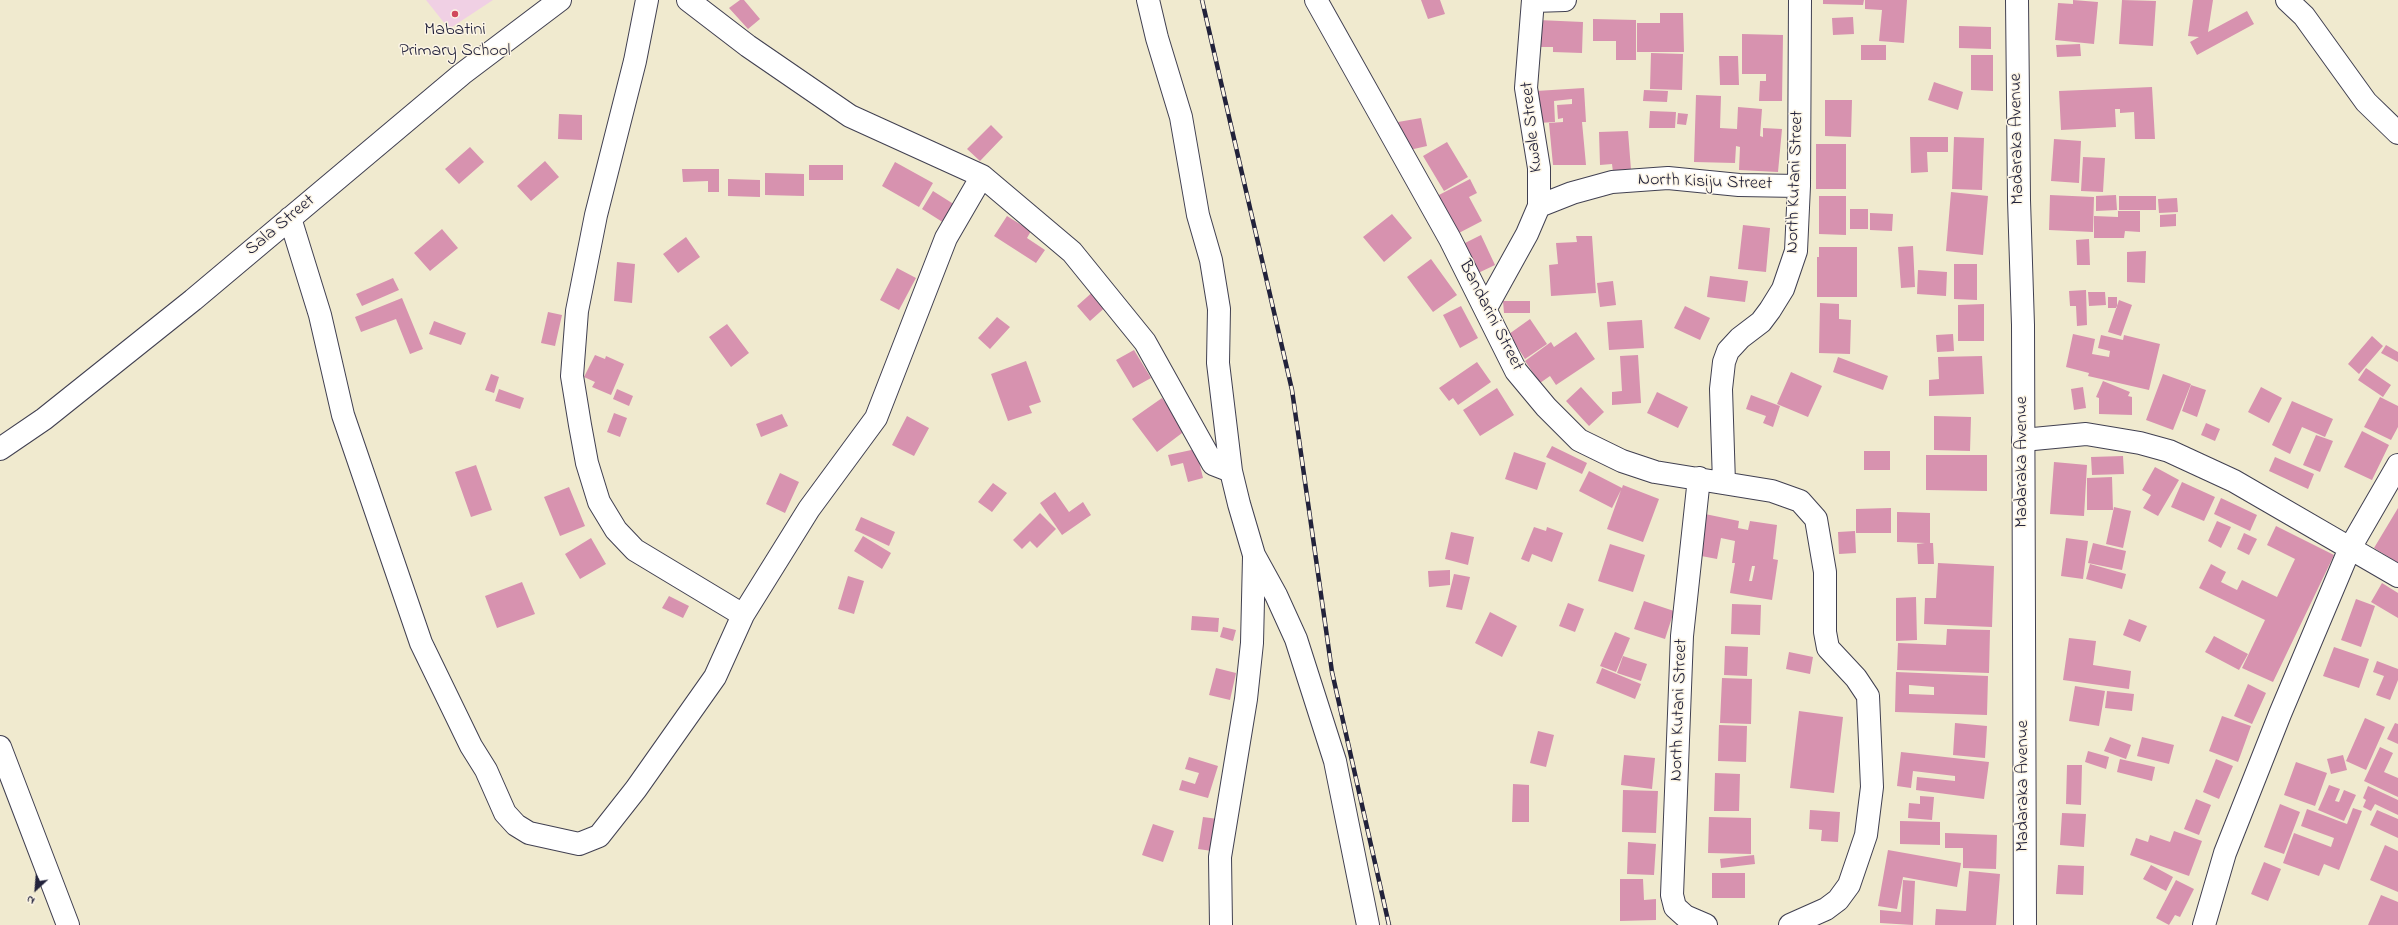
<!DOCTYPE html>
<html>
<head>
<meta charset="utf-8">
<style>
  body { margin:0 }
  #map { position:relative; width:2398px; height:925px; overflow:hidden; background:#f0eacf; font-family:"Indie Flower",sans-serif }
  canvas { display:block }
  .north { position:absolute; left:16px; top:869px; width:40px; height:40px; -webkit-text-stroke:3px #fcf5e5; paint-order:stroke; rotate:206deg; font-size:11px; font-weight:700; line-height:16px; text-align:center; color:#22223b }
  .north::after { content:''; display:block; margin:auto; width:14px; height:18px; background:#22223b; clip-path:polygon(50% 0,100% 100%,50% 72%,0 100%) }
</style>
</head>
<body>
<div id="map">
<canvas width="2398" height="925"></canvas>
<div class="north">N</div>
</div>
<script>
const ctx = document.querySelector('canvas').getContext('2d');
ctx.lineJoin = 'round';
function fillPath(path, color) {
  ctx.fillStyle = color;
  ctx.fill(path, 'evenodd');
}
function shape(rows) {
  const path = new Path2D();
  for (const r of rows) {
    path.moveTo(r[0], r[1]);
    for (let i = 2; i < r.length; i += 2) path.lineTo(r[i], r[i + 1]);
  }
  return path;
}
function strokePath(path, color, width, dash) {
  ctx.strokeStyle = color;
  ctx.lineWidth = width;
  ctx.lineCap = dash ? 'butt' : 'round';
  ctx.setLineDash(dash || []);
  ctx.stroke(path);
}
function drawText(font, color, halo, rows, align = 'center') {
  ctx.font = font + ' "Indie Flower",sans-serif';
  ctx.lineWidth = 3;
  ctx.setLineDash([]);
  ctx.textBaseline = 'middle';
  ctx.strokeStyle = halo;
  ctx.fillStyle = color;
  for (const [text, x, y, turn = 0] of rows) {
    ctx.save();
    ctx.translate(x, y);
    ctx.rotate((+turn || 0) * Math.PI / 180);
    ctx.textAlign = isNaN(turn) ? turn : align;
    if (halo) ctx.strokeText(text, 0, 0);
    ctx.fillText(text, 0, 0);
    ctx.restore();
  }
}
const built = shape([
  [426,0,493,0,449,29]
]);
const building = shape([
  [740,0,744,0,760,19,748,29,729,8],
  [1421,0,1440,0,1445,14,1428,19],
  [1823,0,1864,0,1863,5,1823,4],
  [1865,0,1907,0,1904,43,1879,41,1882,10,1865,9],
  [2073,0,2098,2,2094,44,2055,40,2058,3,2073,4],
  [2122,0,2156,1,2153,46,2119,44],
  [2193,0,2213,0,2208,32,2247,11,2254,24,2197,55,2190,42,2199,37,2188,36],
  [1660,13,1683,13,1684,52,1637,52,1637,23,1660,23],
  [1853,17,1854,34,1833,35,1832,18],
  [1593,19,1636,20,1636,60,1616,60,1616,41,1593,41],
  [1538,20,1583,22,1582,53,1553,52,1553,47,1537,47],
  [1959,26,1991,27,1991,49,1959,48],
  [1742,34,1783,35,1782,101,1759,101,1760,81,1766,81,1766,74,1742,74],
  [2080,44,2081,56,2057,57,2056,45],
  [1861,45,1886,45,1886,60,1861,60],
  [1651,53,1683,54,1682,90,1650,89],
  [1971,55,1993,55,1993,91,1971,90],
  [1719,56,1738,56,1739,85,1720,85],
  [1934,82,1963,92,1958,110,1928,100],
  [2152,87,2155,139,2135,139,2134,112,2120,113,2120,109,2115,109,2116,127,2061,130,2059,91],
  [1584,88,1586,122,1582,122,1586,165,1553,165,1549,123,1563,122,1563,118,1558,119,1557,105,1572,104,1572,99,1554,101,1555,122,1538,123,1536,91],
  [1644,90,1668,91,1667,102,1643,101],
  [1696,95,1721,96,1720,128,1737,129,1738,107,1762,109,1760,136,1763,137,1763,128,1782,129,1778,172,1739,170,1740,147,1736,146,1735,163,1694,162],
  [1825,100,1852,100,1851,137,1825,136],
  [1650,111,1676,112,1675,128,1649,128],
  [1678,113,1688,114,1686,125,1677,124],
  [559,114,582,115,582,140,558,139],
  [1421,118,1427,146,1405,151,1398,122],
  [991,125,1003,137,980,161,967,149],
  [1628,131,1631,170,1613,172,1612,164,1600,165,1599,132],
  [1910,137,1948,137,1948,152,1927,152,1928,172,1911,173],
  [1954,137,1984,138,1982,190,1952,189],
  [2054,139,2081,141,2079,183,2051,181],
  [1447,142,1468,177,1444,191,1423,156],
  [1816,144,1846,144,1846,189,1816,189],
  [470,147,484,162,459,184,445,169],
  [2083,157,2105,158,2103,192,2081,191],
  [545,161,559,177,531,201,517,186],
  [895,162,933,183,919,207,882,186],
  [809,165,843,165,843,180,809,180],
  [682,169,719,169,719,192,708,192,708,181,683,182],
  [765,173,804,174,804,196,765,195],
  [728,179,760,180,760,197,728,196],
  [1470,179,1477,193,1469,197,1482,221,1455,235,1435,197],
  [933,191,963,210,952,228,922,209],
  [1951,192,1988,196,1983,255,1946,251],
  [2050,195,2094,197,2093,232,2049,230],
  [2116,195,2117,210,2096,211,2096,196],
  [1819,196,1846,196,1846,235,1819,234],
  [2119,196,2156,196,2156,210,2119,210],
  [2177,198,2178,212,2159,213,2158,199],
  [1850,209,1868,209,1868,229,1850,229],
  [2118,211,2140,211,2140,232,2125,231,2124,238,2094,238,2094,216,2118,217],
  [1870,213,1893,214,1892,231,1870,230],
  [1392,214,1412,238,1384,262,1363,237],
  [2176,214,2176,226,2160,227,2160,215],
  [1007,216,1031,231,1027,238,1045,250,1036,263,994,236],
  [1743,225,1770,228,1766,272,1738,269],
  [442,229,458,248,430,271,414,253],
  [1481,235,1495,265,1476,274,1461,245],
  [1576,236,1592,236,1596,293,1551,296,1549,265,1558,264,1556,243,1577,242],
  [686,237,700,257,678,273,663,254],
  [2089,239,2090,265,2077,265,2076,240],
  [1913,246,1915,287,1901,288,1898,247],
  [1819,247,1857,247,1857,297,1817,297,1817,257,1819,257],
  [2146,251,2145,283,2127,282,2127,252],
  [1431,259,1457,295,1433,312,1407,277],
  [617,262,635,264,632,303,614,301],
  [1954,264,1977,264,1977,300,1954,299],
  [897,268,916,278,899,310,880,300],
  [1918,270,1947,272,1946,296,1917,294],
  [1710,276,1748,281,1745,302,1707,297],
  [393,278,399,290,362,306,356,294],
  [1613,281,1616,305,1600,307,1597,283],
  [1096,289,1109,304,1090,321,1077,306],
  [2086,290,2087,325,2077,326,2076,306,2070,306,2069,291],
  [2088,292,2105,292,2106,305,2089,306],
  [2108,297,2117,297,2117,308,2108,308],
  [402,298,423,349,410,354,396,319,361,332,355,317],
  [2119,300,2132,305,2121,336,2108,332],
  [1503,301,1530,301,1530,313,1504,313],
  [1820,303,1839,304,1839,319,1851,320,1850,354,1819,353],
  [1984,304,1984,341,1958,341,1958,305],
  [1461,306,1478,338,1460,348,1443,315],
  [1685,306,1710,318,1700,340,1674,328],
  [548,312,562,315,555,346,541,343],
  [997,317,1010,327,990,349,978,338],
  [1530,319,1547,344,1525,359,1509,334],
  [1642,320,1644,348,1609,350,1607,322],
  [434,321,466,333,461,345,429,334],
  [727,324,749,353,731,367,709,337],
  [1576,332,1595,359,1556,385,1550,376,1540,383,1525,361,1551,342,1554,347],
  [1953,334,1954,351,1937,352,1936,335],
  [2073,334,2095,339,2092,354,2109,357,2110,351,2098,348,2101,335,2123,340,2124,335,2160,344,2149,390,2088,376,2089,373,2066,367],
  [2372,336,2383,346,2359,374,2348,364],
  [2386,345,2398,352,2398,362,2381,353],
  [1134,350,1151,378,1133,388,1116,360],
  [595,355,605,359,606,356,624,364,611,395,592,387,595,382,584,377],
  [1638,355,1641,403,1612,405,1612,392,1622,391,1620,356],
  [1982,356,1984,394,1929,396,1929,380,1939,379,1938,357],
  [1838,357,1888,376,1883,390,1833,372],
  [1026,361,1041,402,1029,406,1032,413,1008,421,991,374],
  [1477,362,1491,382,1458,405,1453,398,1449,401,1439,388],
  [2366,368,2391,385,2383,397,2358,380],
  [1791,372,1822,386,1808,417,1777,404],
  [491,374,499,377,494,393,485,390],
  [2163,374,2191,384,2173,430,2146,420],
  [2103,381,2130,392,2128,396,2132,397,2132,415,2099,414,2099,398,2096,397],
  [2191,385,2206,390,2197,417,2182,411],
  [1581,387,1604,412,1589,426,1566,401],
  [2083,387,2086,408,2074,410,2071,389],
  [2261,387,2282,398,2269,423,2248,412],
  [1497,388,1514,415,1480,436,1463,410],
  [499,389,524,398,520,409,495,401],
  [617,389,633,396,629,406,613,399],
  [1657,392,1688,407,1678,428,1647,413],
  [1751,395,1780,406,1773,427,1763,423,1766,416,1746,409],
  [2380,397,2398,406,2398,427,2391,440,2364,427],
  [1162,398,1186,430,1157,452,1132,419],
  [2292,401,2333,419,2325,437,2302,427,2290,454,2272,445],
  [614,413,627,418,620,437,607,432],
  [782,414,788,426,761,437,756,424],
  [907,416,929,428,914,456,892,445],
  [1934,416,1971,417,1970,451,1934,450],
  [2206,423,2220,429,2215,441,2201,435],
  [2362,431,2389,445,2372,480,2344,467],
  [2316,435,2333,441,2320,472,2303,465],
  [1552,446,1587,463,1582,474,1546,457],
  [1196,449,1203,478,1188,482,1183,463,1171,466,1168,455],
  [1864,451,1890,451,1890,470,1864,470],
  [1514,452,1546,463,1537,490,1505,479],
  [1926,455,1987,455,1987,491,1926,490],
  [2123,456,2124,474,2092,475,2091,457],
  [2275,457,2314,474,2308,489,2269,471],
  [2054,462,2087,465,2084,516,2050,514],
  [476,465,492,510,471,517,455,472],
  [2155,467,2179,480,2158,516,2143,508,2151,495,2142,490],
  [1589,471,1622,488,1623,485,1659,499,1643,542,1607,529,1621,490,1612,508,1579,491],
  [780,473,799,482,785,513,766,504],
  [2112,477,2113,510,2087,510,2087,478],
  [2182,482,2215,497,2204,521,2171,507],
  [993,483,1007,493,992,512,978,502],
  [569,487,585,526,560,536,544,497],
  [1055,492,1069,512,1083,502,1091,515,1062,535,1040,503],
  [2221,498,2257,515,2250,531,2214,514],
  [2114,507,2131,511,2123,548,2106,544],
  [1891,508,1891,533,1856,533,1856,509],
  [2398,508,2398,563,2374,548],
  [1897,512,1930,513,1930,543,1933,543,1934,564,1918,564,1917,544,1925,543,1897,542],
  [1040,513,1056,529,1037,548,1030,541,1022,549,1013,540],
  [1705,514,1739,521,1738,528,1748,530,1750,521,1777,525,1773,559,1778,560,1772,600,1730,593,1735,563,1732,563,1735,541,1721,538,1717,559,1696,555],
  [1752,566,1755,566,1752,581,1749,581],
  [861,517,895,532,889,546,855,530],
  [2217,521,2231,527,2221,548,2208,541],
  [2276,526,2334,555,2273,682,2242,668,2265,620,2199,588,2211,564,2226,572,2221,582,2237,590,2242,580,2277,597,2295,559,2267,545],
  [1534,527,1546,531,1547,527,1563,533,1552,562,1532,554,1529,562,1521,559],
  [1855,531,1856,553,1839,554,1838,532],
  [1451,532,1474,537,1468,565,1445,559],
  [2244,533,2257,539,2249,555,2237,549],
  [863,536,891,553,882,569,854,551],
  [591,538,606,564,580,579,565,554],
  [2066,538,2088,541,2083,579,2061,576],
  [2093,543,2126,551,2122,570,2088,563],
  [1610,544,1645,555,1633,592,1598,581],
  [1938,563,1994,566,1992,627,1924,624,1925,598,1936,598],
  [2090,564,2126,574,2122,589,2086,579],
  [1450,570,1450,585,1429,587,1428,571],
  [1454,574,1470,577,1462,610,1446,607],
  [848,576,864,581,854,614,838,609],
  [522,582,535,614,497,628,485,596],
  [2382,583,2398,593,2398,618,2371,602],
  [669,596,689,606,683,618,662,608],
  [1916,597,1917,640,1896,641,1896,598],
  [2356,599,2375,606,2361,647,2341,640],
  [1644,601,1674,611,1665,639,1634,629],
  [1568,603,1584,609,1575,632,1559,626],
  [1732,604,1761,605,1760,635,1731,634],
  [1490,612,1517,626,1502,657,1475,643],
  [1192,616,1219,618,1218,632,1191,630],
  [2129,619,2147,626,2140,642,2123,635],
  [1223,627,1236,630,1233,641,1220,637],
  [1947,629,1990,630,1989,673,1897,670,1898,643,1946,645],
  [1615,632,1630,638,1616,672,1600,666],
  [2214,636,2248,654,2239,670,2205,652],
  [2069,638,2096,641,2093,665,2131,671,2129,689,2063,680],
  [1725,646,1748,647,1747,676,1724,675],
  [2334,647,2369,659,2359,688,2323,676],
  [1789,652,1813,657,1810,674,1786,669],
  [1623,656,1647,664,1641,681,1617,673],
  [2377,661,2398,669,2398,680,2390,700,2376,695,2384,676,2373,672],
  [1216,668,1236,673,1230,700,1209,695],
  [1602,668,1641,684,1635,699,1596,683],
  [1896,672,1988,676,1987,715,1895,712],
  [1909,685,1934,687,1934,695,1909,694],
  [1722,678,1752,679,1751,724,1720,723],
  [2248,684,2266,693,2252,724,2234,716],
  [2075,686,2105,691,2099,726,2069,721],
  [2107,691,2134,694,2132,711,2105,708],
  [1799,711,1843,717,1834,793,1790,788],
  [2222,716,2251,726,2238,762,2209,751],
  [2365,718,2385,727,2366,770,2346,761],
  [1955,723,1987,726,1985,758,1953,755],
  [2395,723,2398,724,2398,744,2387,739],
  [1719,725,1747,726,1746,762,1718,761],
  [1538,731,1554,735,1546,767,1530,763],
  [2110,737,2131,745,2126,759,2104,751],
  [2142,737,2174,745,2169,764,2137,756],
  [2380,747,2393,753,2384,772,2398,778,2398,797,2364,781],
  [2088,751,2109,757,2106,769,2085,762],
  [1901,752,1989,762,1984,799,1916,790,1917,777,1955,781,1955,776,1913,771,1911,788,1897,786],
  [1624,755,1655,758,1652,789,1621,785],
  [2343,755,2347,770,2331,774,2327,759],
  [1189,757,1218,766,1208,798,1179,790,1182,780,1195,784,1199,773,1185,769],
  [2120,759,2155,767,2152,781,2117,772],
  [2216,759,2233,766,2219,799,2203,792],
  [2296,762,2327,773,2315,806,2284,795],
  [2067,765,2082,765,2081,805,2066,804],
  [1715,773,1740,774,1739,811,1714,811],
  [1513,784,1529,785,1529,822,1512,822],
  [2329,785,2340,789,2335,801,2339,802,2344,790,2356,795,2344,821,2318,810],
  [2368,786,2398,800,2398,815,2375,804,2371,811,2363,807,2366,800,2363,798],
  [1623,790,1658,791,1656,833,1622,832],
  [1920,796,1934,797,1932,820,1908,818,1909,803,1920,804],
  [2196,799,2211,805,2199,835,2184,829],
  [2280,804,2300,812,2284,854,2264,847],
  [2353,808,2362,811,2339,870,2324,864,2319,876,2283,863,2294,833,2331,847,2334,838,2301,826,2307,809,2347,824],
  [1810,810,1840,812,1838,842,1821,841,1822,830,1809,829],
  [2377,810,2398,819,2398,838,2370,825],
  [2062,813,2086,814,2084,847,2060,845],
  [1203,817,1218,819,1212,851,1198,849],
  [1709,817,1751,818,1751,854,1708,853],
  [1900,821,1940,822,1940,845,1900,844],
  [1153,824,1174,831,1163,862,1142,855],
  [2174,831,2202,841,2189,876,2130,855,2136,838,2148,842,2150,835,2170,842],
  [1945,833,1997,835,1996,869,1963,868,1963,848,1945,848],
  [1628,842,1656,844,1654,875,1627,874],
  [2385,845,2398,851,2398,892,2370,880],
  [1888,850,1961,863,1957,887,1903,877,1897,909,1878,906],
  [1754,855,1755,864,1721,868,1720,859],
  [2264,862,2281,869,2268,901,2251,894],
  [2058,865,2084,866,2083,895,2056,894],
  [2151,865,2173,877,2166,891,2143,879],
  [1969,871,2000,874,1996,925,1935,925,1936,909,1966,911],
  [1712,873,1745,873,1745,898,1712,898],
  [1620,879,1643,879,1644,900,1656,899,1656,920,1620,921],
  [1903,880,1915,881,1913,925,1880,923,1880,910,1901,912],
  [2176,880,2194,889,2180,917,2175,915,2169,925,2156,918],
  [2381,895,2398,902,2398,925,2368,925]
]);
const minor = shape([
  [647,0,635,61,596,215,577,311,572,376,580,425,587,463,599,502,616,530,635,550,743,615],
  [688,0,748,46,850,116,982,176,1072,252,1145,342,1213,464,1231,471],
  [1148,0,1157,38,1181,117,1198,215,1211,260,1219,309,1218,363,1231,471,1239,504,1254,555,1276,595,1296,639,1335,761,1368,925],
  [1316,0,1450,239,1516,371,1546,407,1579,440,1622,461,1655,472,1772,491,1800,501,1816,519,1825,572,1825,632,1828,648,1856,678,1868,696,1872,787,1866,835,1849,885,1838,900,1826,909,1790,925],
  [1533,0,1526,88,1539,168,1539,206],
  [2287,0,2304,16,2366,102,2398,133],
  [1533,1,1565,0],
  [290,218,320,315,343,415,421,643,471,746,486,770,505,813,516,825,529,833,579,844,599,836,636,789,715,677,743,615,809,509,876,418,946,238,982,176],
  [1486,308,1527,234,1539,206,1572,193,1612,182,1668,178,1739,185,1799,186],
  [2023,440,2086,434,2140,443,2169,451,2234,481,2398,576],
  [0,449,44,419,193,300,462,74,560,0],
  [1699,478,1682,636,1672,895,1675,907,1685,916,1706,925],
  [1724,483,1721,389,1724,362,1728,351,1740,338,1761,322,1770,310,1783,289,1796,251,1799,186,1800,0],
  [1221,925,1220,857,1246,699,1252,643,1254,557],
  [2204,925,2225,853,2280,714,2350,548,2398,465]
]);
const major = shape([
  [2017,0,2019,200,2023,325,2025,925]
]);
const highway = shape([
  [0,747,68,925]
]);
const rail = shape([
  [1202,0,1292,390,1332,672,1389,925]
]);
const markers = [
  [455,14,4,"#d1495b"]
];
const poiNames = [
  ["Mabatini",455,31],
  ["Primary School",455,52]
];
const streetNames = [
  ["Kwale Street",1533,127,-96],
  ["Madaraka Avenue",2018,139,-91],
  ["North Kutani Street",1796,182,-88],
  ["North Kisiju Street",1705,183,2],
  ["Sala Street",281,226,-40],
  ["Bandarini Street",1490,316,63],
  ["Madaraka Avenue",2023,462,-90],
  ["North Kutani Street",1680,710,-88],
  ["Madaraka Avenue",2024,786,-90]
];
fillPath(built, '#f0d0e4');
fillPath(building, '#d792af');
strokePath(minor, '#414051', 24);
strokePath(major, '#414051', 24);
strokePath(highway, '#414051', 24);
strokePath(minor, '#fff', 22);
strokePath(major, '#fff', 22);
strokePath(highway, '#fff', 22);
strokePath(rail, '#22223b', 4.5);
strokePath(rail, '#fcf5e5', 3, [9]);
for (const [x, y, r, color] of markers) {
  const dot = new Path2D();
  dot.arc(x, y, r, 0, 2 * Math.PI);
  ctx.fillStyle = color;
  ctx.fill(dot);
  strokePath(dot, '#fcf5e5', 1.5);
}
drawText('18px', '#22223b', '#fcf5e5', poiNames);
drawText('18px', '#22223b', '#fcf5e5', streetNames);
</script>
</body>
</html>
